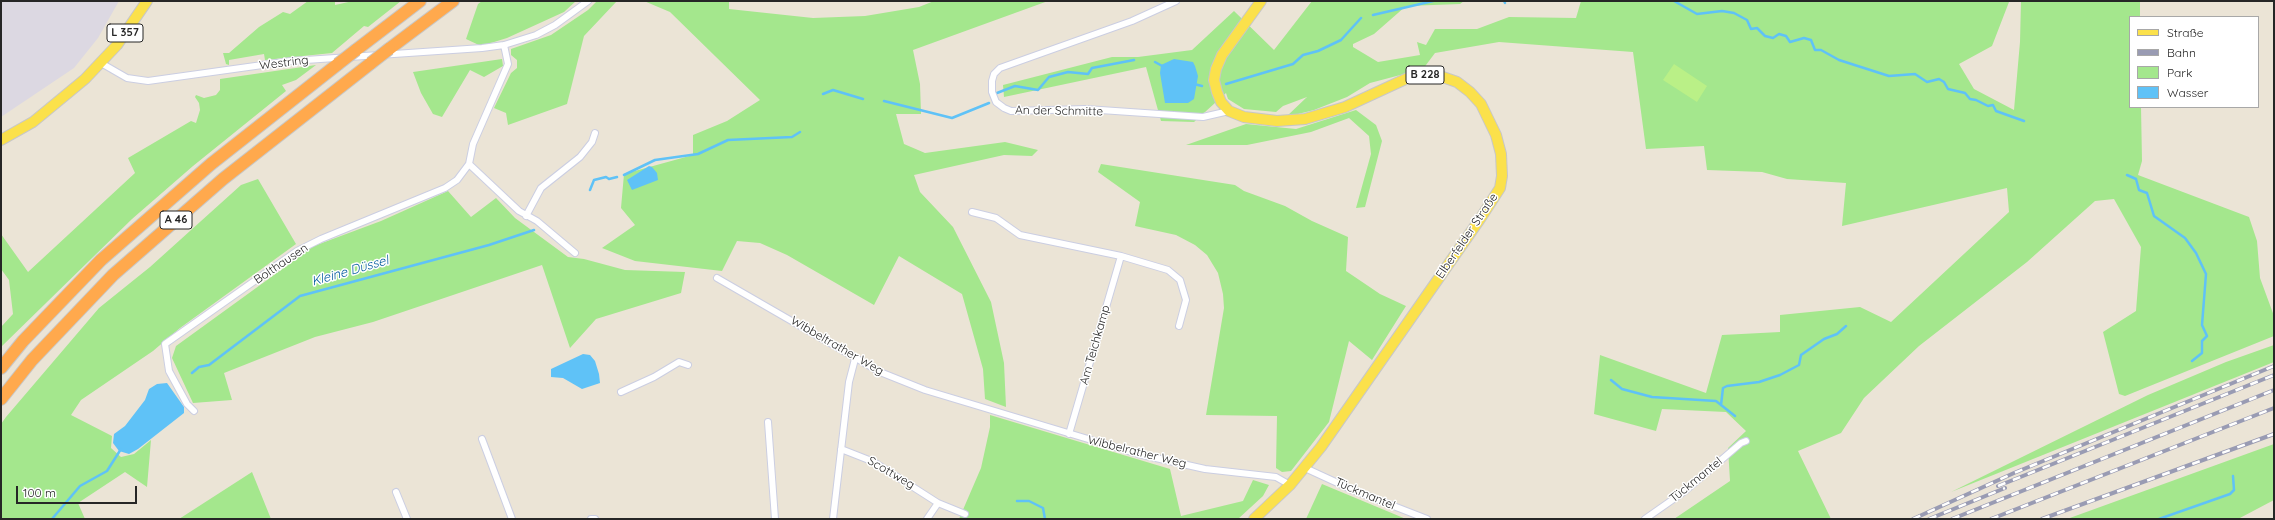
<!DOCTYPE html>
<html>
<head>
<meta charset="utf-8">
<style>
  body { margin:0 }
  #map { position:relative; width:2275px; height:520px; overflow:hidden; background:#ebe4d6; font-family:Quicksand,sans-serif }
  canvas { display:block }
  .frame { position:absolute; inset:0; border:2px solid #262626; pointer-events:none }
  .legend { position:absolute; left:2129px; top:16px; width:130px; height:92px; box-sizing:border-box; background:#fff; border:1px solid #a8a8a8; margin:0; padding:5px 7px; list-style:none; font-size:12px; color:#262626 }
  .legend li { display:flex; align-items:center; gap:8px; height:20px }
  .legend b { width:20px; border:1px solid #a8a8a8 }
  .scale { position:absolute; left:16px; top:486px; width:121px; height:18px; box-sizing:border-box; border:2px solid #262626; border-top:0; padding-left:5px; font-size:12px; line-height:14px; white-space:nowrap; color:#262626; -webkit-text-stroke:3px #fff; paint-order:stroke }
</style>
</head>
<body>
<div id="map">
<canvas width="2275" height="520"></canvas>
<div class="frame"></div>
<ul class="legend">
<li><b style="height:5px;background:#fbe14b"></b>Straße</li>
<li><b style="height:5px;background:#999bb3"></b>Bahn</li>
<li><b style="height:11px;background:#a4e78d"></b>Park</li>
<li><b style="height:11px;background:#5fc2f7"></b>Wasser</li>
</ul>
<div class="scale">100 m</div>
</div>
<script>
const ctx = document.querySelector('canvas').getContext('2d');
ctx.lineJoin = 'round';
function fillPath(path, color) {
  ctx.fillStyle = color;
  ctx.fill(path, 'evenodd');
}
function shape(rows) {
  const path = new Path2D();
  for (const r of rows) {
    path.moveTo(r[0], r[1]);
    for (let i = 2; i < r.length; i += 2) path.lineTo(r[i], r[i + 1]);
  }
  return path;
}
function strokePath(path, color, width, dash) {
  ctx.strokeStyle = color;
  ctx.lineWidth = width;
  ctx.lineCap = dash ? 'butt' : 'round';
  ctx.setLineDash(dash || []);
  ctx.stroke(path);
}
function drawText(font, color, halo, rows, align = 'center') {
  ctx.font = font + ' Quicksand,sans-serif';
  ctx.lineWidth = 3;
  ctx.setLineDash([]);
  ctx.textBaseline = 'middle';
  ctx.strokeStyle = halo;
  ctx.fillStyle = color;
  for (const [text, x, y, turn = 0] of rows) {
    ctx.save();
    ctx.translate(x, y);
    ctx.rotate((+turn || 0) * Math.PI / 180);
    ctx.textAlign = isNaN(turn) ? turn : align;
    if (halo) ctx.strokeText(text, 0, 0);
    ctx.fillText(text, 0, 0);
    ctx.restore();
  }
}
const industrial = shape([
  [1,1,119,1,98,38,74,68,1,117]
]);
const green = shape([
  [308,1,335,1,335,5,353,1,401,1,368,27,364,26,332,53,265,60,264,54,229,60,229,65,226,64,223,53,229,53,259,27,283,12,290,14],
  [482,1,576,1,564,12,507,38,481,46,466,39,478,4],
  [597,1,617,1,584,36,567,104,508,125,506,113,494,108,511,73,517,68,517,60,511,55,511,49,551,35,588,10],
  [644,1,729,1,729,9,813,18,865,16,919,7,934,1,1048,1,913,50,920,84,921,114,896,114,904,144,925,153,1005,142,1038,150,1032,156,1004,155,914,175,920,192,953,227,991,302,1004,363,1006,407,985,399,983,369,962,294,899,256,874,305,787,255,760,243,737,241,722,271,635,261,602,248,635,225,621,208,624,174,693,155,693,135,727,121,760,100,670,12],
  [1312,1,1464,1,1460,4,1406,6,1374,34,1353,44,1353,47,1378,62,1420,55,1417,42,1426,45,1435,29,1477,29,1509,17,1576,18,1581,1,2007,1,2009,2,1992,46,1959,64,1974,89,2014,110,2020,42,2021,1,2140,1,2140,17,2130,17,2130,107,2141,107,2142,161,2138,175,2249,217,2257,241,2260,278,2274,316,2274,336,2125,396,2119,394,2103,332,2136,311,2141,247,2114,199,2095,201,2027,262,1919,346,1864,398,1841,433,1798,451,1831,519,1674,519,1730,481,1728,448,1746,431,1726,412,1662,409,1656,431,1594,414,1600,355,1706,393,1722,335,1780,332,1780,315,1860,307,1891,322,2009,212,2007,188,1842,226,1846,183,1787,179,1762,172,1707,170,1704,146,1646,149,1633,52,1499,42,1435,53,1423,69,1370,83,1347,97,1314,110,1286,117,1307,97,1283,106,1276,112,1244,109,1228,99,1226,93,1194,122,1161,121,1146,67,1004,97,1003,85,1112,57,1138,57,1192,50,1234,11,1274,50],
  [502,59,503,66,484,77,470,70,442,117,433,114,421,93,413,72],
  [316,65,296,80,282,85,286,91,193,166,132,219,1,347,1,327,13,314,9,280,1,269,1,234,28,272,135,173,128,158,191,121,196,123,200,110,199,103,195,97,196,95,204,98,216,95,220,90,220,79],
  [1356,110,1376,125,1382,141,1365,207,1356,208,1371,154,1369,136,1349,118,1311,132,1247,145,1186,145,1246,124,1296,129],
  [1101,164,1235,185,1244,191,1285,206,1312,221,1348,237,1346,271,1380,294,1406,306,1372,360,1349,341,1329,422,1291,471,1282,472,1276,468,1277,416,1206,415,1224,308,1223,294,1218,273,1207,255,1195,245,1176,235,1135,226,1140,202,1098,172],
  [258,179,296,244,180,328,153,351,81,400,71,415,112,436,111,448,121,457,134,454,151,440,147,487,125,472,78,503,85,519,1,519,1,424,6,417,99,308,150,267,241,185],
  [448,191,471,217,496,198,515,218,568,257,584,259,625,270,685,272,681,293,596,319,570,348,542,265,373,322,315,337,224,373,232,400,193,403,172,358,176,346,314,246,381,221],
  [2274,345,2274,362,1951,492,2148,395,2226,362],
  [990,415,1170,469,1181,516,1243,501,1253,480,1269,485,1263,496,1238,519,959,519,981,468,990,427],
  [2274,444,2274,500,2238,519,2067,519],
  [252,472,271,519,179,519],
  [1322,484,1406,519,1306,519]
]);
const pitch = shape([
  [1674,64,1707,86,1697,102,1663,80]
]);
const water = shape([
  [1174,59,1193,62,1195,66,1198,76,1194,99,1188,103,1165,103,1160,73,1161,65],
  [649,166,652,167,657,173,658,180,632,190,627,180],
  [583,354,590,355,595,361,599,374,600,383,582,389,563,378,551,377,551,369],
  [167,383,184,407,184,413,138,449,129,454,119,451,113,443,114,434,125,426,145,400,149,389,157,384]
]);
const stream = shape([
  [1504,1,1505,3],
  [1674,1,1697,14,1722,11,1734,13,1747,20,1751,29,1757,28,1765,36,1773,38,1779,34,1786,36,1790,42,1804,38,1811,40,1815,50,1821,50,1839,60,1889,76,1915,74,1927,82,1939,79,1944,82,1948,89,1965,93,1970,99,1976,100,1988,106,1993,105,1996,111,2024,121],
  [1373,15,1433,1],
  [1155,62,1164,67],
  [1194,84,1202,86],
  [1226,84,1293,64,1303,55,1318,51,1341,40,1361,18],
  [997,93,1015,86,1038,90,1049,77,1068,72,1088,74,1092,68,1134,60],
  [823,94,833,90,863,99],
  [884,101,952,118,989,103],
  [624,175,655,160,698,154,728,140,792,137,800,132],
  [2127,175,2136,179,2139,190,2147,193,2154,216,2185,238,2196,253,2206,274,2202,325,2207,336,2202,341,2202,353,2192,361],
  [590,190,594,180,606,177,609,179,617,177],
  [192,373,199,367,209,365,300,296,489,245,534,230],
  [1611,380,1622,389,1652,397,1716,401,1735,416],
  [1721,405,1723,388,1727,386,1759,382,1780,375,1799,365,1801,355,1824,339,1837,334,1846,326],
  [1017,501,1029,501,1043,508,1045,519],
  [52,519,80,486,107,471,121,449],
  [2159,519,2230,494,2234,490,2233,476]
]);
const street = shape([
  [1176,1,1132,21,1000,68,994,74,992,81,992,92,996,102,1004,108,1011,111,1086,109,1203,117,1229,111],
  [504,45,508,64,473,144,469,164,519,211,537,221,575,253],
  [101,63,127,78,148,81,291,61,482,48,504,45,536,35,555,25,588,1],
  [972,212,996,218,1020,235,1121,256,1069,434],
  [526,216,541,188,580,157,592,142,595,133],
  [1121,256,1168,270,1180,280,1186,300,1179,326],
  [717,278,880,372,925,390,1138,454,1205,469,1276,477,1290,485],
  [621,392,654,377,679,362,688,365],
  [194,411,187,404,169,371,165,344,297,251,321,239,445,188,457,180,469,164],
  [768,422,775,519],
  [482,439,512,519],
  [841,449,874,462,938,503,965,514],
  [1305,468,1355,491,1427,519],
  [396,492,407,519],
  [591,519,595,519],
  [833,519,849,382,855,359],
  [927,519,938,503],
  [1645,519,1685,491,1741,443,1746,441]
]);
const primary = shape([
  [1,140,33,122,85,79,117,45,147,1],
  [1254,519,1290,485,1321,447,1480,219,1500,188,1502,176,1501,154,1496,135,1481,104,1470,92,1457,82,1437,75,1410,77,1345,107,1305,119,1277,121,1244,117,1229,111,1221,102,1217,92,1214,80,1216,69,1222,55,1261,1]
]);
const highway = shape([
  [389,49,453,1],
  [356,50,420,1],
  [1,368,23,341,101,260,211,164,338,64],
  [1,399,32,360,113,275,223,179,371,63]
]);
const rail = shape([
  [1998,486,2274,375],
  [1913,519,2014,473,2274,366],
  [1929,519,2005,488],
  [1952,519,2274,390],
  [1991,519,2274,408],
  [2042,519,2274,434]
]);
const highwayBridge = shape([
  [371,63,389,49],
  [338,64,356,50]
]);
const shields = [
  [125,33,36],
  [1425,75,38],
  [176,220,32]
];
const shieldNames = [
  ["L 357",125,33],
  ["B 228",1425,75],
  ["A 46",176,220]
];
const streetNames = [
  ["Westring",284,63,-7],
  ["An der Schmitte",1059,111,1],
  ["Elberfelder Straße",1467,236,-56],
  ["Bolthausen",281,264,-34],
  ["Am Teichkamp",1095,345,-74],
  ["Wibbeltrather Weg",837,346,30],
  ["Wibbelrather Weg",1137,452,14],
  ["Scottweg",891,473,30],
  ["Tückmantel",1696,480,-39],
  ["Tückmantel",1365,494,23]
];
const waterNames = [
  ["Kleine Düssel",350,271,-16]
];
fillPath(industrial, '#dcd8e2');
fillPath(green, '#a4e78d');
fillPath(pitch, '#baf087');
fillPath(water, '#5fc2f7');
strokePath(stream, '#5fc2f7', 2.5);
strokePath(street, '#cbcee2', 8);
strokePath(primary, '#c7c7c7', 12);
strokePath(highway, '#c7c7c7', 14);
strokePath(street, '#fff', 6);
strokePath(primary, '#fbe14b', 10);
strokePath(highway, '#ffa94d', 12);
strokePath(rail, '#999bb3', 4);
strokePath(rail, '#fff', 2.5, [8]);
strokePath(highwayBridge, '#c7c7c7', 14, []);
strokePath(highwayBridge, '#ffa94d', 12);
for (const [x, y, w] of shields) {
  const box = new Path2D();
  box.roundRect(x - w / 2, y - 9, w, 18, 3);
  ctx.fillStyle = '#fff';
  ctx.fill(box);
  strokePath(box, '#262626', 1);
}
drawText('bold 11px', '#262626', null, shieldNames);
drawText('12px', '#262626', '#fff', streetNames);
drawText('italic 13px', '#035b9e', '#fff', waterNames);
</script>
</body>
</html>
